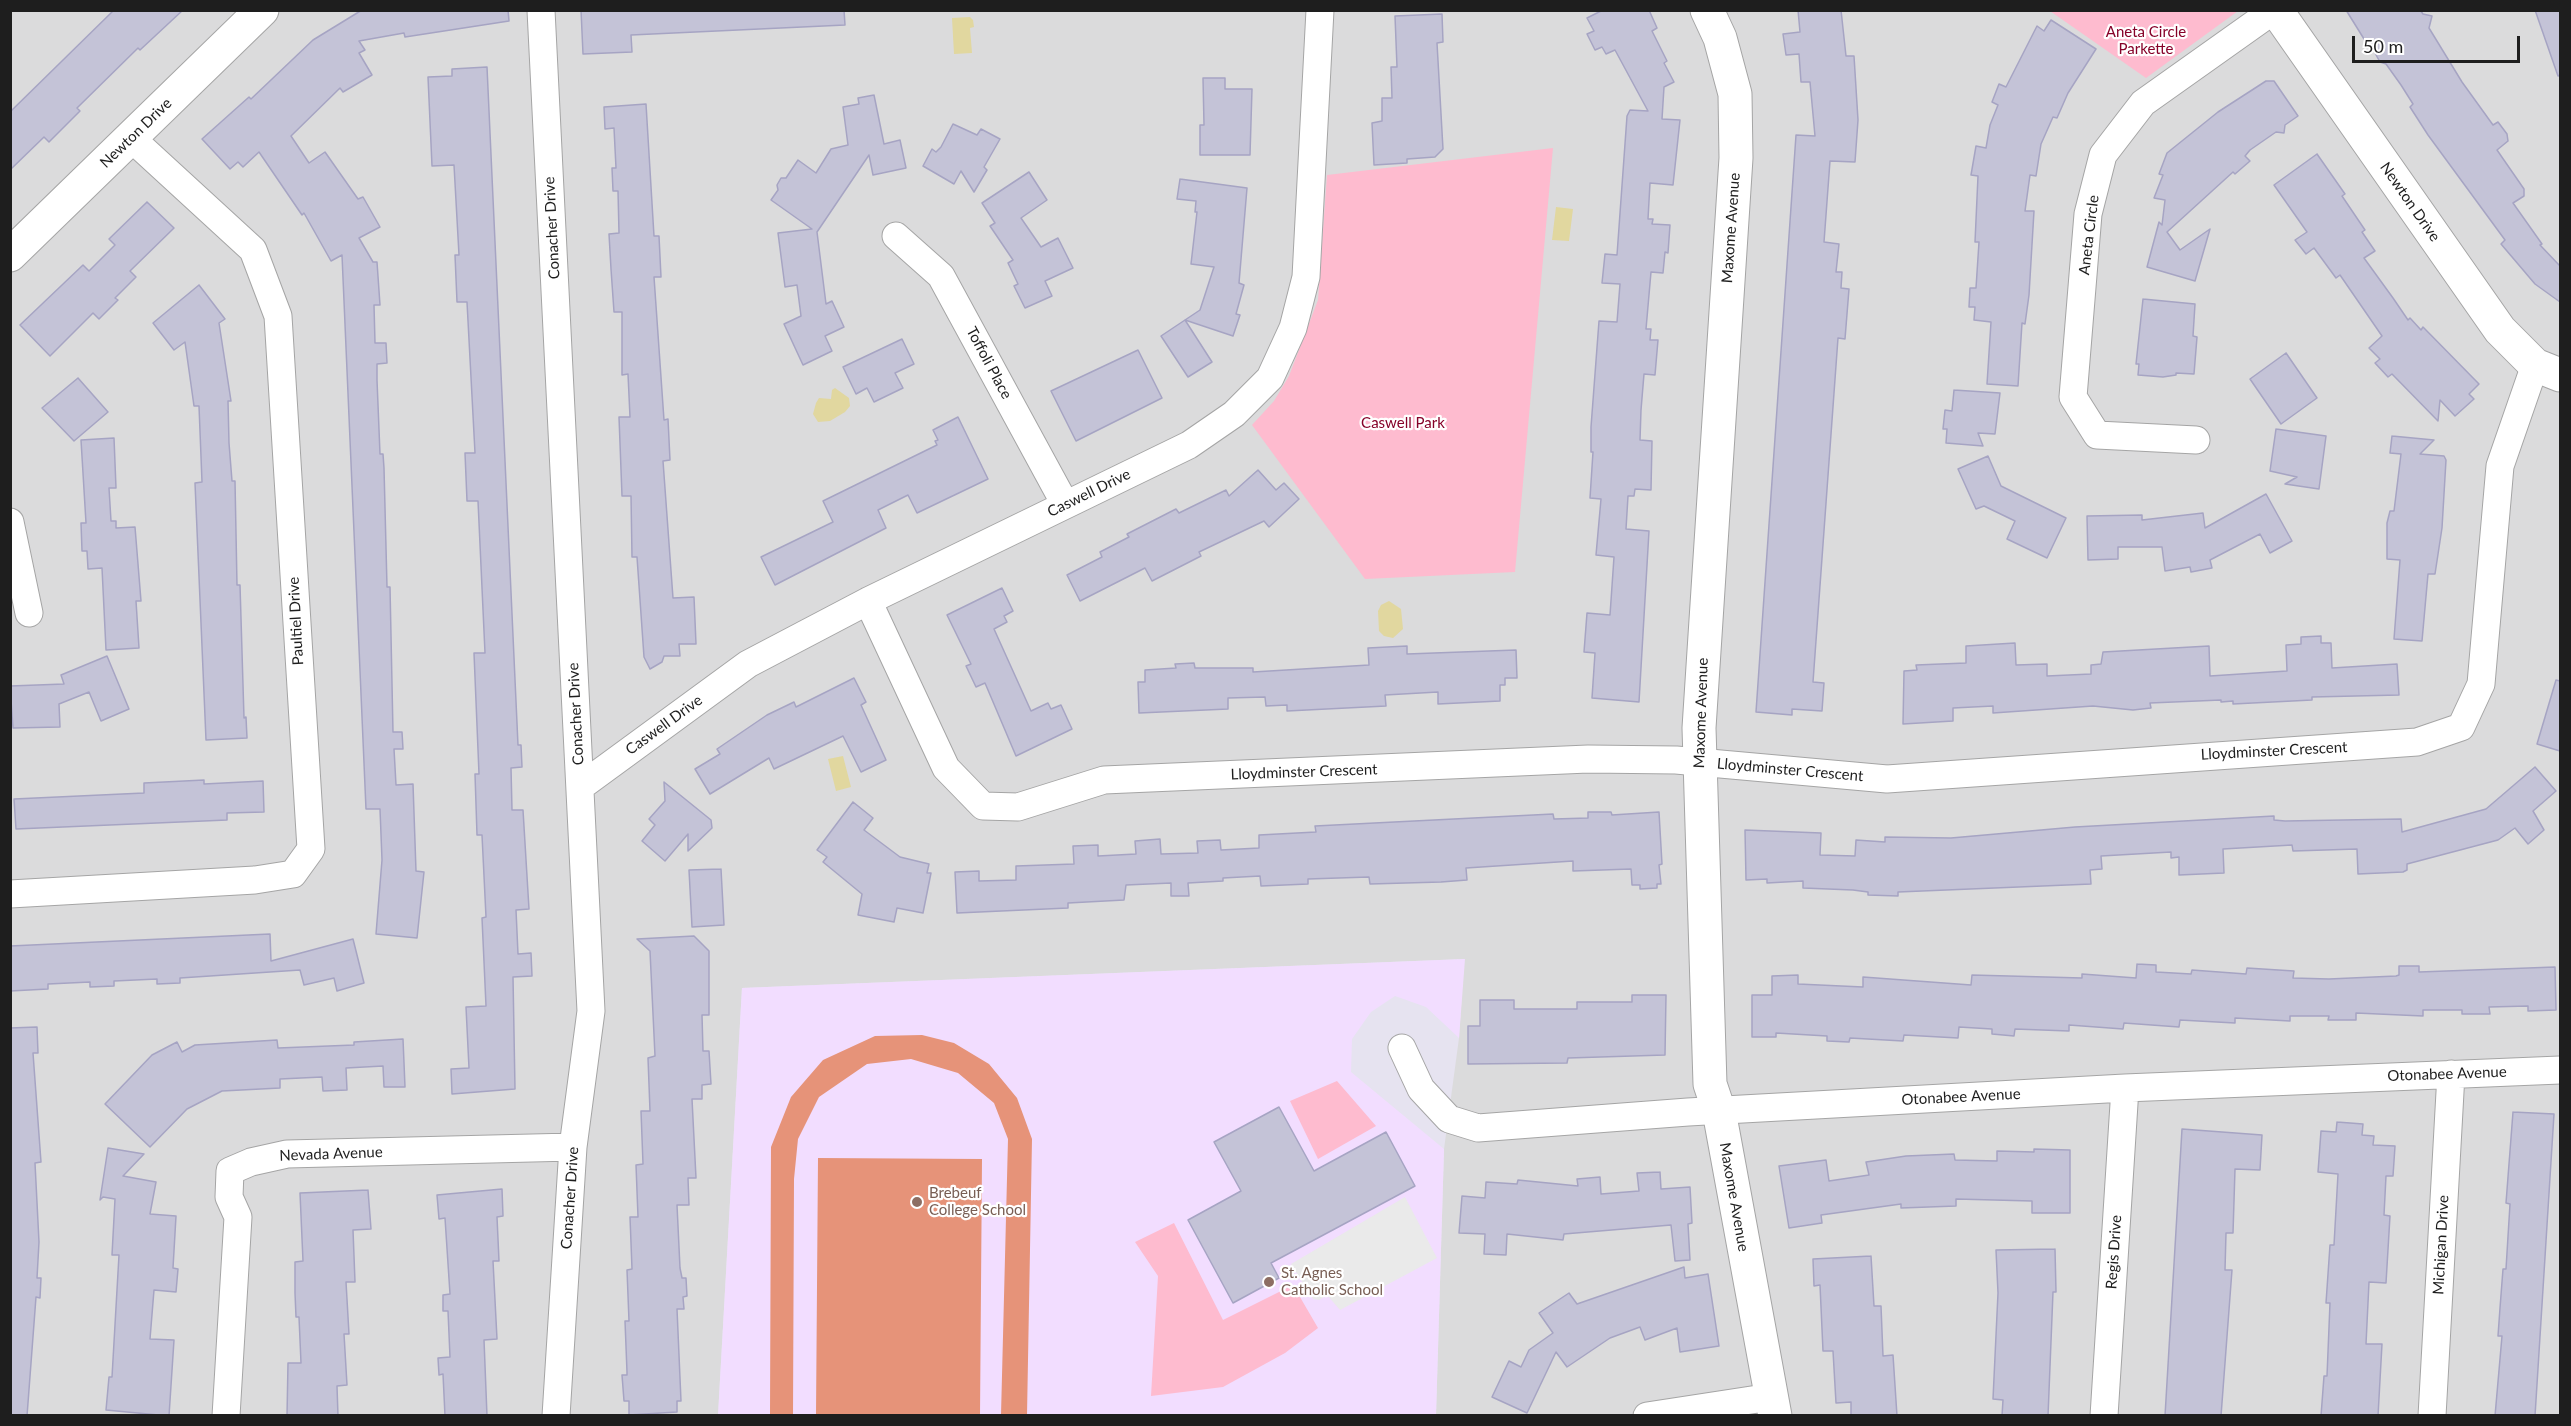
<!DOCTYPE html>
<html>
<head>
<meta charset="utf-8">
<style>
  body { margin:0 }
  #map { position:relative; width:2571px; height:1426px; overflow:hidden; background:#e6e3f0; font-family:Lato,sans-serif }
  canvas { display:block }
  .frame { position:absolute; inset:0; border:12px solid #1e1e1e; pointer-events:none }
  .scale { position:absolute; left:2352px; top:36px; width:168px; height:27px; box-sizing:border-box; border:3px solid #1e1e1e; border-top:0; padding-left:8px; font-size:18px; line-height:21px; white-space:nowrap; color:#1e1e1e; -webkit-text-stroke:4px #fff; paint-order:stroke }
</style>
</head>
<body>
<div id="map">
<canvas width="2571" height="1426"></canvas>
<div class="frame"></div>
<div class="scale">50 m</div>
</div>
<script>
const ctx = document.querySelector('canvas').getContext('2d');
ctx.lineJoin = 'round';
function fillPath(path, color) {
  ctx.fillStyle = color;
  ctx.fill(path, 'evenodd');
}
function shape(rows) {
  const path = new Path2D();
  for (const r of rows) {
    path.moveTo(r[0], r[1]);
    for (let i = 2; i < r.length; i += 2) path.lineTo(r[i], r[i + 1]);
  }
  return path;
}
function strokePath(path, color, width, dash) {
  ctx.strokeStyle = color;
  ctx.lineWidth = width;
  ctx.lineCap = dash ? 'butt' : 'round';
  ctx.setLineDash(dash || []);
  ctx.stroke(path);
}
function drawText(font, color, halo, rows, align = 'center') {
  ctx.font = font + ' Lato,sans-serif';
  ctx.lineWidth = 4.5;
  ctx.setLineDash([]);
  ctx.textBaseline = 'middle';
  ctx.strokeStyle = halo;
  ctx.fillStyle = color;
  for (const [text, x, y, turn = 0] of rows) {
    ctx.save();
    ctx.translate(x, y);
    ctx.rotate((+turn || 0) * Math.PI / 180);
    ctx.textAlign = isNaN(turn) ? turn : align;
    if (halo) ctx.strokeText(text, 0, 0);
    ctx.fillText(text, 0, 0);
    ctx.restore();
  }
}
const residential = shape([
  [10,11,2560,11,2560,1415,1436,1415,1444,1149,1459,1038,1464,959,742,988,718,1415,11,1415]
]);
const education = shape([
  [1465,959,1459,1038,1426,1007,1395,996,1371,1012,1352,1039,1351,1072,1444,1149,1436,1415,718,1416,742,988]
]);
const park = shape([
  [2050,11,2238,11,2146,78],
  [1553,148,1515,572,1365,579,1252,425,1274,401,1289,376,1318,300,1327,175],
  [1337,1081,1376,1126,1318,1159,1290,1101],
  [1174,1223,1223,1320,1293,1285,1318,1328,1285,1353,1223,1387,1151,1396,1158,1276,1135,1242]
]);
const pitch = shape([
  [922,1035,954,1043,989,1064,1017,1098,1032,1139,1027,1415,1001,1415,1008,1139,994,1103,958,1073,911,1059,867,1064,819,1097,798,1139,794,1179,793,1415,770,1415,771,1147,791,1097,823,1060,875,1036],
  [818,1158,982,1159,980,1415,816,1415]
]);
const parking = shape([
  [1405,1197,1437,1258,1340,1310,1327,1295,1319,1300,1313,1299,1291,1264]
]);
const water = shape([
  [970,17,973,20,974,27,970,28,972,53,954,54,952,18],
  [1556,207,1573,209,1569,241,1552,240],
  [835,388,849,398,850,406,845,412,830,421,818,422,813,414,816,403,819,398,831,399,832,390],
  [1389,601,1401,609,1403,629,1393,638,1384,636,1379,631,1378,611,1381,605],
  [843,756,851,787,836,791,828,759]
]);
const building = shape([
  [114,10,183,10,140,50,138,48,77,108,80,111,49,142,44,137,10,170,10,112,114,10],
  [362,10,508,10,509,21,405,37,404,33,359,41,365,50,359,53,372,75,343,92,340,88,291,136,309,163,325,152,358,199,363,197,380,227,359,238,373,262,377,262,380,305,374,305,375,343,386,343,387,363,377,364,377,380,380,454,383,454,384,468,387,587,390,587,393,732,402,732,403,749,394,749,396,785,413,784,416,871,424,872,417,938,376,934,382,860,380,809,366,809,342,255,331,261,304,213,302,215,259,152,243,167,238,162,230,169,202,139,249,97,251,99,313,40,362,10],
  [581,10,844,10,845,25,631,35,632,52,583,54,581,10],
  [1603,10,1649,10,1657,28,1652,31,1667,61,1664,63,1674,82,1664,87,1662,119,1680,120,1673,185,1650,183,1648,219,1653,219,1652,224,1670,225,1668,253,1665,252,1663,273,1651,272,1646,329,1651,329,1650,340,1658,340,1655,375,1644,374,1641,410,1640,440,1652,441,1651,490,1635,489,1634,496,1628,496,1626,529,1649,531,1639,702,1592,698,1595,653,1584,652,1587,613,1610,615,1614,557,1596,555,1601,499,1590,498,1593,452,1591,452,1591,427,1599,321,1617,322,1620,284,1602,283,1605,254,1617,255,1627,116,1630,110,1648,111,1615,50,1606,54,1602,47,1595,50,1587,34,1594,31,1587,18,1603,10],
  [1798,10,1841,10,1846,56,1854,56,1858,120,1855,162,1830,161,1824,242,1839,244,1836,272,1842,272,1841,288,1849,289,1845,339,1838,338,1813,682,1824,683,1822,711,1792,709,1792,715,1756,712,1796,135,1815,136,1810,82,1801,82,1799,54,1786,55,1783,34,1800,32,1798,10],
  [2346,10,2420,10,2423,14,2432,16,2429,28,2462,82,2493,125,2498,122,2507,134,2508,141,2497,150,2524,189,2524,196,2513,203,2542,244,2540,245,2560,266,2560,302,2535,284,2501,244,2505,240,2428,135,2410,107,2413,104,2401,85,2386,64,2380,62,2371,46,2369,47,2346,10],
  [2535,10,2560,10,2560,75,2558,76,2535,10],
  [1442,14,1443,42,1437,43,1443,149,1435,157,1407,159,1407,163,1374,165,1372,123,1382,121,1382,98,1392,98,1391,67,1397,67,1395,16,1442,14],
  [2051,20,2096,49,2068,93,2057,118,2053,117,2041,144,2036,176,2030,175,2025,211,2034,211,2029,295,2025,324,2022,323,2018,386,1987,384,1991,322,1974,320,1975,307,1969,307,1970,288,1976,288,1979,242,1975,242,1978,176,1971,175,1976,146,1986,148,1990,125,1998,105,1992,102,1999,84,2006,87,2037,26,2044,31,2051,20],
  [487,67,518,745,521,745,522,767,511,768,512,810,523,810,529,909,516,910,518,954,531,953,532,976,513,977,515,1089,452,1094,451,1069,469,1068,466,1007,486,1006,482,918,486,917,482,835,477,835,475,774,479,774,474,653,485,653,478,501,467,501,465,453,475,453,467,302,457,302,455,255,459,255,454,165,432,166,428,77,452,76,452,69,487,67],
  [1203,78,1225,78,1225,89,1252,89,1250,155,1200,155,1200,125,1204,125,1203,78],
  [2266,81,2274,81,2298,116,2285,125,2284,133,2276,132,2250,150,2245,156,2250,161,2235,174,2233,172,2167,232,2180,250,2210,229,2195,281,2147,267,2159,222,2162,225,2165,200,2154,198,2163,175,2159,174,2167,153,2218,112,2266,81],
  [874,95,884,144,900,140,906,168,873,175,869,155,817,232,826,304,832,301,844,327,825,336,832,351,803,365,784,324,801,316,797,285,785,287,778,233,812,229,771,200,778,190,777,185,781,178,786,178,798,160,816,173,831,149,848,145,843,107,859,104,858,98,874,95],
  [646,104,654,236,659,236,661,277,654,277,664,420,668,419,670,460,663,461,673,598,694,597,696,644,679,644,680,656,664,656,662,662,650,669,644,657,637,557,632,557,631,496,622,496,619,417,630,417,628,374,622,375,622,312,614,312,611,269,609,234,619,233,618,191,613,191,612,168,616,168,614,128,605,129,604,107,646,104],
  [953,124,977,135,981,129,1000,139,984,167,987,170,974,192,961,171,954,184,923,166,932,149,936,152,941,147,953,124],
  [2317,154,2345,194,2342,196,2365,230,2362,232,2375,251,2364,258,2393,298,2408,320,2410,318,2421,330,2423,327,2479,384,2469,394,2474,399,2455,416,2440,400,2438,421,2392,374,2388,377,2375,363,2380,359,2369,348,2382,336,2340,275,2336,278,2314,248,2306,254,2295,240,2307,232,2274,185,2317,154],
  [1029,172,1047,200,1021,218,1041,247,1058,238,1073,268,1045,281,1052,296,1025,308,1014,286,1018,284,1008,263,1013,260,990,226,995,223,982,203,1029,172],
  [1180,179,1247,188,1239,283,1244,285,1236,314,1240,315,1233,336,1185,320,1200,310,1214,267,1191,264,1197,212,1195,212,1196,201,1177,199,1180,179],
  [147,202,174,228,130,271,136,277,115,298,118,300,99,319,93,313,50,356,20,325,83,265,89,271,115,245,109,239,147,202],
  [199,285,225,319,219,323,231,401,228,401,229,443,232,481,235,481,237,585,240,585,244,718,246,717,247,738,206,740,195,483,202,482,199,406,194,406,185,342,174,350,153,323,199,285],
  [2143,299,2195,304,2193,336,2197,337,2194,374,2176,373,2176,375,2163,377,2138,375,2139,364,2136,364,2143,299],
  [1185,320,1212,362,1188,377,1161,336,1185,320],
  [902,339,914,364,895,373,903,388,874,402,867,388,856,394,843,367,902,339],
  [1138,350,1162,398,1076,441,1051,391,1138,350],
  [2286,353,2317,398,2281,424,2250,379,2286,353],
  [78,378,108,412,74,441,42,408,78,378],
  [1954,390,2000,393,1995,434,1978,433,1983,446,1946,443,1947,429,1943,429,1945,410,1952,411,1954,390],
  [958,417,988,479,917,513,908,495,878,510,886,528,775,585,761,557,833,522,823,501,937,445,935,441,938,440,933,430,958,417],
  [2276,429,2326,436,2319,489,2285,484,2297,477,2270,471,2276,429],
  [2392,436,2434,440,2420,454,2444,456,2446,460,2442,528,2435,574,2428,574,2422,641,2394,639,2400,560,2387,559,2387,523,2390,511,2394,511,2401,454,2390,453,2392,436],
  [114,438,116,488,109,488,111,521,116,521,116,528,135,527,141,601,136,601,139,648,106,650,102,568,88,569,87,551,82,551,81,523,86,523,81,440,114,438],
  [1988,456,2001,486,2066,518,2047,558,2007,539,2015,521,1984,506,1976,509,1958,469,1988,456],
  [1258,470,1276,490,1284,483,1299,499,1269,527,1264,521,1199,552,1201,556,1152,581,1145,568,1080,601,1067,575,1102,557,1100,552,1129,537,1127,534,1176,509,1179,513,1226,490,1229,496,1258,470],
  [2266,494,2292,541,2270,553,2260,534,2210,560,2212,568,2191,572,2190,567,2165,571,2162,547,2118,547,2118,559,2088,560,2087,516,2142,515,2142,520,2203,513,2205,528,2266,494],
  [1002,588,1013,611,1004,616,1007,622,994,629,1031,711,1048,703,1051,709,1061,705,1072,729,1016,756,985,683,976,687,966,666,971,664,947,615,1002,588],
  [2321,636,2321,643,2331,643,2332,668,2397,664,2399,695,2312,697,2312,700,2233,704,2233,701,2221,702,2221,700,2150,703,2151,708,2133,710,2093,706,1993,713,1993,706,1953,708,1953,721,1903,724,1904,671,1917,670,1916,665,1966,663,1966,646,2015,643,2016,665,2047,664,2047,676,2091,674,2091,665,2101,664,2103,652,2209,646,2210,676,2287,671,2286,645,2301,644,2301,637,2321,636],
  [1407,646,1407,654,1516,650,1517,678,1505,678,1505,685,1500,685,1500,701,1438,704,1438,692,1385,695,1386,706,1287,711,1287,705,1266,706,1265,697,1228,698,1228,709,1139,713,1138,682,1145,682,1145,670,1176,668,1175,664,1194,663,1195,668,1253,668,1253,672,1369,665,1368,648,1407,646],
  [107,656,129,709,101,721,89,692,59,704,60,727,13,728,10,686,64,684,61,675,107,656],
  [854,678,866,702,861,705,886,760,861,772,843,736,774,769,769,758,710,794,695,769,720,754,717,749,767,715,794,702,796,707,854,678],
  [2556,680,2560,681,2560,751,2537,744,2556,680],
  [2535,767,2556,791,2533,811,2544,830,2528,844,2515,828,2498,840,2407,864,2407,870,2403,872,2358,874,2357,849,2293,851,2292,845,2223,849,2224,873,2179,875,2179,857,2171,858,2171,852,2101,856,2102,869,2090,870,2091,884,1898,892,1898,896,1868,895,1868,892,1853,890,1803,888,1803,881,1767,883,1767,879,1746,880,1745,830,1821,833,1820,855,1855,856,1856,840,1885,842,1885,837,1951,838,2075,827,2274,816,2274,820,2285,821,2401,819,2402,832,2486,809,2535,767],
  [204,780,204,784,263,781,264,812,227,813,227,820,16,829,14,799,144,793,144,783,204,780],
  [664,782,711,820,712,828,688,851,688,834,665,861,642,841,655,825,649,819,665,801,664,782],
  [853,802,873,818,864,830,900,857,929,864,927,873,931,873,923,913,897,908,894,922,858,915,862,894,823,862,827,857,817,850,853,802],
  [1588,812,1611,812,1612,815,1659,812,1662,864,1659,865,1661,884,1657,884,1657,888,1640,889,1640,885,1632,885,1631,869,1573,871,1573,861,1466,868,1467,880,1441,882,1370,884,1369,877,1308,879,1308,884,1261,886,1260,876,1223,878,1223,881,1188,883,1189,896,1171,896,1171,883,1126,885,1124,900,1068,903,1068,908,957,913,955,872,979,871,979,881,1016,880,1016,866,1074,864,1073,846,1098,845,1098,856,1136,854,1135,841,1160,839,1161,854,1198,853,1197,841,1220,840,1221,850,1259,848,1259,835,1316,832,1315,826,1553,814,1554,819,1588,818,1588,812],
  [721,869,724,925,692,927,689,870,721,869],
  [270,934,271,961,353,939,364,983,337,991,334,978,304,985,300,970,180,978,180,983,157,984,157,979,114,981,114,986,90,987,90,982,48,984,48,989,10,991,10,946,270,934],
  [694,936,709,951,709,1015,702,1015,703,1051,709,1051,711,1084,702,1085,702,1099,692,1099,696,1178,688,1178,689,1205,677,1205,680,1268,682,1278,686,1278,687,1296,683,1297,684,1309,677,1309,681,1401,677,1401,677,1412,629,1415,629,1401,624,1401,622,1375,627,1375,627,1372,625,1321,629,1321,627,1270,632,1269,630,1217,638,1217,636,1165,643,1164,641,1111,650,1111,648,1058,655,1056,650,951,637,939,694,936],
  [2137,964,2156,965,2156,972,2191,974,2192,970,2246,974,2247,968,2294,971,2293,978,2329,979,2396,976,2399,975,2399,966,2419,966,2419,972,2555,967,2556,1010,2528,1011,2528,1006,2489,1007,2490,1014,2462,1014,2462,1010,2423,1010,2423,1016,2356,1013,2356,1020,2328,1020,2329,1016,2290,1016,2290,1021,2235,1018,2235,1023,2180,1020,2179,1027,2124,1023,2123,1029,2069,1025,2069,1031,2015,1029,2014,1036,1992,1034,1992,1029,1959,1027,1958,1038,1904,1035,1903,1041,1850,1038,1849,1042,1827,1041,1827,1036,1776,1033,1776,1037,1752,1037,1752,995,1772,995,1772,976,1798,975,1798,984,1863,987,1863,977,1971,985,1972,975,2082,978,2082,974,2136,978,2137,964],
  [1632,995,1666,995,1665,1055,1568,1058,1567,1063,1468,1064,1468,1026,1480,1026,1480,1000,1514,1000,1514,1009,1577,1009,1577,1002,1632,1002,1632,995],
  [37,1027,38,1053,33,1053,41,1162,35,1163,39,1242,37,1278,41,1278,40,1298,36,1297,27,1416,10,1416,10,1028,37,1027],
  [403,1039,405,1087,384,1087,383,1066,346,1068,347,1090,323,1091,322,1077,280,1079,280,1088,222,1091,187,1109,150,1147,105,1104,152,1055,177,1042,182,1052,195,1045,277,1040,278,1048,354,1045,354,1042,403,1039],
  [1279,1107,1314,1171,1386,1132,1415,1186,1271,1263,1279,1278,1233,1303,1188,1220,1241,1191,1214,1142,1279,1107],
  [2513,1112,2554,1114,2535,1416,2495,1416,2502,1336,2498,1336,2500,1308,2503,1269,2506,1269,2510,1204,2506,1203,2513,1112],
  [2337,1122,2363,1124,2362,1135,2374,1136,2373,1145,2395,1146,2393,1176,2386,1176,2384,1215,2390,1216,2386,1283,2369,1282,2366,1344,2382,1344,2378,1416,2321,1416,2324,1376,2327,1376,2330,1303,2326,1303,2330,1245,2334,1245,2338,1174,2318,1172,2321,1131,2336,1132,2337,1122],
  [2182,1129,2262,1135,2260,1170,2235,1169,2233,1233,2226,1233,2225,1270,2232,1270,2221,1416,2165,1416,2182,1129],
  [108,1148,144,1154,123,1176,156,1182,150,1214,176,1216,173,1268,178,1269,176,1292,154,1290,150,1339,174,1340,169,1416,106,1410,109,1377,112,1377,119,1255,112,1255,115,1199,103,1197,100,1200,108,1148],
  [2034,1149,2070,1150,2070,1213,2032,1213,2032,1201,1956,1199,1956,1206,1901,1208,1901,1204,1821,1215,1822,1223,1789,1228,1779,1166,1826,1160,1829,1181,1869,1175,1866,1162,1906,1156,1954,1154,1955,1160,1997,1161,1997,1151,2034,1152,2034,1149],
  [1660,1172,1661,1189,1690,1187,1692,1223,1688,1224,1690,1260,1675,1261,1671,1225,1564,1234,1563,1240,1507,1234,1506,1255,1484,1254,1485,1234,1459,1233,1462,1196,1485,1198,1486,1182,1517,1184,1518,1180,1578,1186,1577,1179,1600,1177,1601,1194,1639,1191,1637,1173,1660,1172],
  [502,1189,503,1216,497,1217,499,1261,493,1261,497,1339,484,1340,487,1416,445,1416,443,1374,439,1375,438,1358,450,1357,448,1311,443,1311,443,1295,450,1294,445,1218,439,1219,437,1195,502,1189],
  [368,1190,371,1229,353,1230,355,1282,346,1282,349,1334,344,1334,347,1385,337,1386,338,1416,287,1416,288,1363,301,1363,299,1317,296,1317,295,1293,295,1262,303,1261,300,1193,368,1190],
  [2055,1249,2056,1292,2053,1292,2048,1416,2002,1416,2003,1400,1993,1399,1998,1293,1996,1250,2055,1249],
  [1871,1256,1874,1306,1881,1306,1883,1356,1893,1355,1897,1416,1851,1416,1851,1402,1836,1403,1833,1351,1823,1351,1820,1285,1814,1286,1813,1259,1871,1256],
  [1684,1267,1685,1278,1708,1274,1719,1346,1680,1352,1677,1328,1645,1340,1640,1327,1610,1338,1567,1367,1556,1352,1527,1413,1492,1397,1509,1361,1521,1367,1529,1350,1553,1333,1539,1313,1569,1293,1577,1304,1684,1267]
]);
const minor = shape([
  [541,10,591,1011,573,1147,556,1416],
  [896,236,941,276,1065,504],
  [2196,440,2097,435,2073,397,2088,214,2103,155,2143,103,2274,10],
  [10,522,29,613],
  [868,601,946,768,983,806,1018,807,1104,780,1588,759,1676,760,1887,779,2417,742,2461,727,2481,684,2500,466,2535,365],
  [580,787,748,664,868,601,1189,445,1234,414,1270,378,1293,328,1306,277,1320,10],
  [10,894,255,880,293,874,311,849,278,316,253,250,131,138],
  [1402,1048,1421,1089,1449,1119,1478,1128,1688,1112,2125,1088,2560,1070],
  [226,1416,238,1217,229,1197,230,1171,251,1162,287,1154,573,1147],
  [1647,1416,1771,1397],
  [2104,1416,2125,1088],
  [2432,1416,2451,1074]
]);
const tertiary = shape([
  [1707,10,1720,38,1735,94,1736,158,1699,728,1710,1084,1719,1111,1775,1416],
  [2276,10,2500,330,2535,365,2560,375],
  [10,255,262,10]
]);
const markers = [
  [917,1202,6,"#8d6e63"],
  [1269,1282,6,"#8d6e63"]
];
const parkNames = [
  ["Aneta Circle",2146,32],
  ["Parkette",2146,49],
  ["Caswell Park",1403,423]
];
const streetNames = [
  ["Newton Drive",136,133,-44],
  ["Newton Drive",2410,202,55],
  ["Conacher Drive",552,228,-93],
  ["Maxome Avenue",1731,228,-86],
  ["Aneta Circle",2089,235,-83],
  ["Toffoli Place",989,363,62],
  ["Caswell Drive",1089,493,-26],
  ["Paultiel Drive",296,621,-93],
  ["Maxome Avenue",1701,713,-88],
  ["Conacher Drive",576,714,-93],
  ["Caswell Drive",664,725,-36],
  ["Lloydminster Crescent",2274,751,-3],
  ["Lloydminster Crescent",1790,770,5],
  ["Lloydminster Crescent",1304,772,-2],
  ["Otonabee Avenue",2447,1074,-2],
  ["Otonabee Avenue",1961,1097,-3],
  ["Nevada Avenue",331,1154,-2],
  ["Maxome Avenue",1734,1197,80],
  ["Conacher Drive",570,1198,-86],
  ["Michigan Drive",2441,1245,-87],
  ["Regis Drive",2114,1252,-86]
];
const educationNames = [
  ["Brebeuf",929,1193],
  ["College School",929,1210],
  ["St. Agnes",1281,1273],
  ["Catholic School",1281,1290]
];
fillPath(residential, '#dbdbdc');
fillPath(education, '#f2ddff');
fillPath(park, '#febbcf');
fillPath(pitch, '#e69379');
fillPath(parking, '#eaeaea');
fillPath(water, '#e1d79f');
fillPath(building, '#c4c3d7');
strokePath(building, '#a6a4c3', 1.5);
strokePath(minor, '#a5a5a5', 29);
strokePath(tertiary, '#a5a5a5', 35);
strokePath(minor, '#fff', 27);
strokePath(tertiary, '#fff', 33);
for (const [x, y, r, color] of markers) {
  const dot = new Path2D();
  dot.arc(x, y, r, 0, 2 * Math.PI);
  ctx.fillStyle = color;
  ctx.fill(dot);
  strokePath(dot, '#fff', 2);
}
drawText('15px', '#860229', '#fff', parkNames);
drawText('15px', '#1e1e1e', '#fff', streetNames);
drawText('15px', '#785e54', '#fff', educationNames, 'left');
</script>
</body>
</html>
